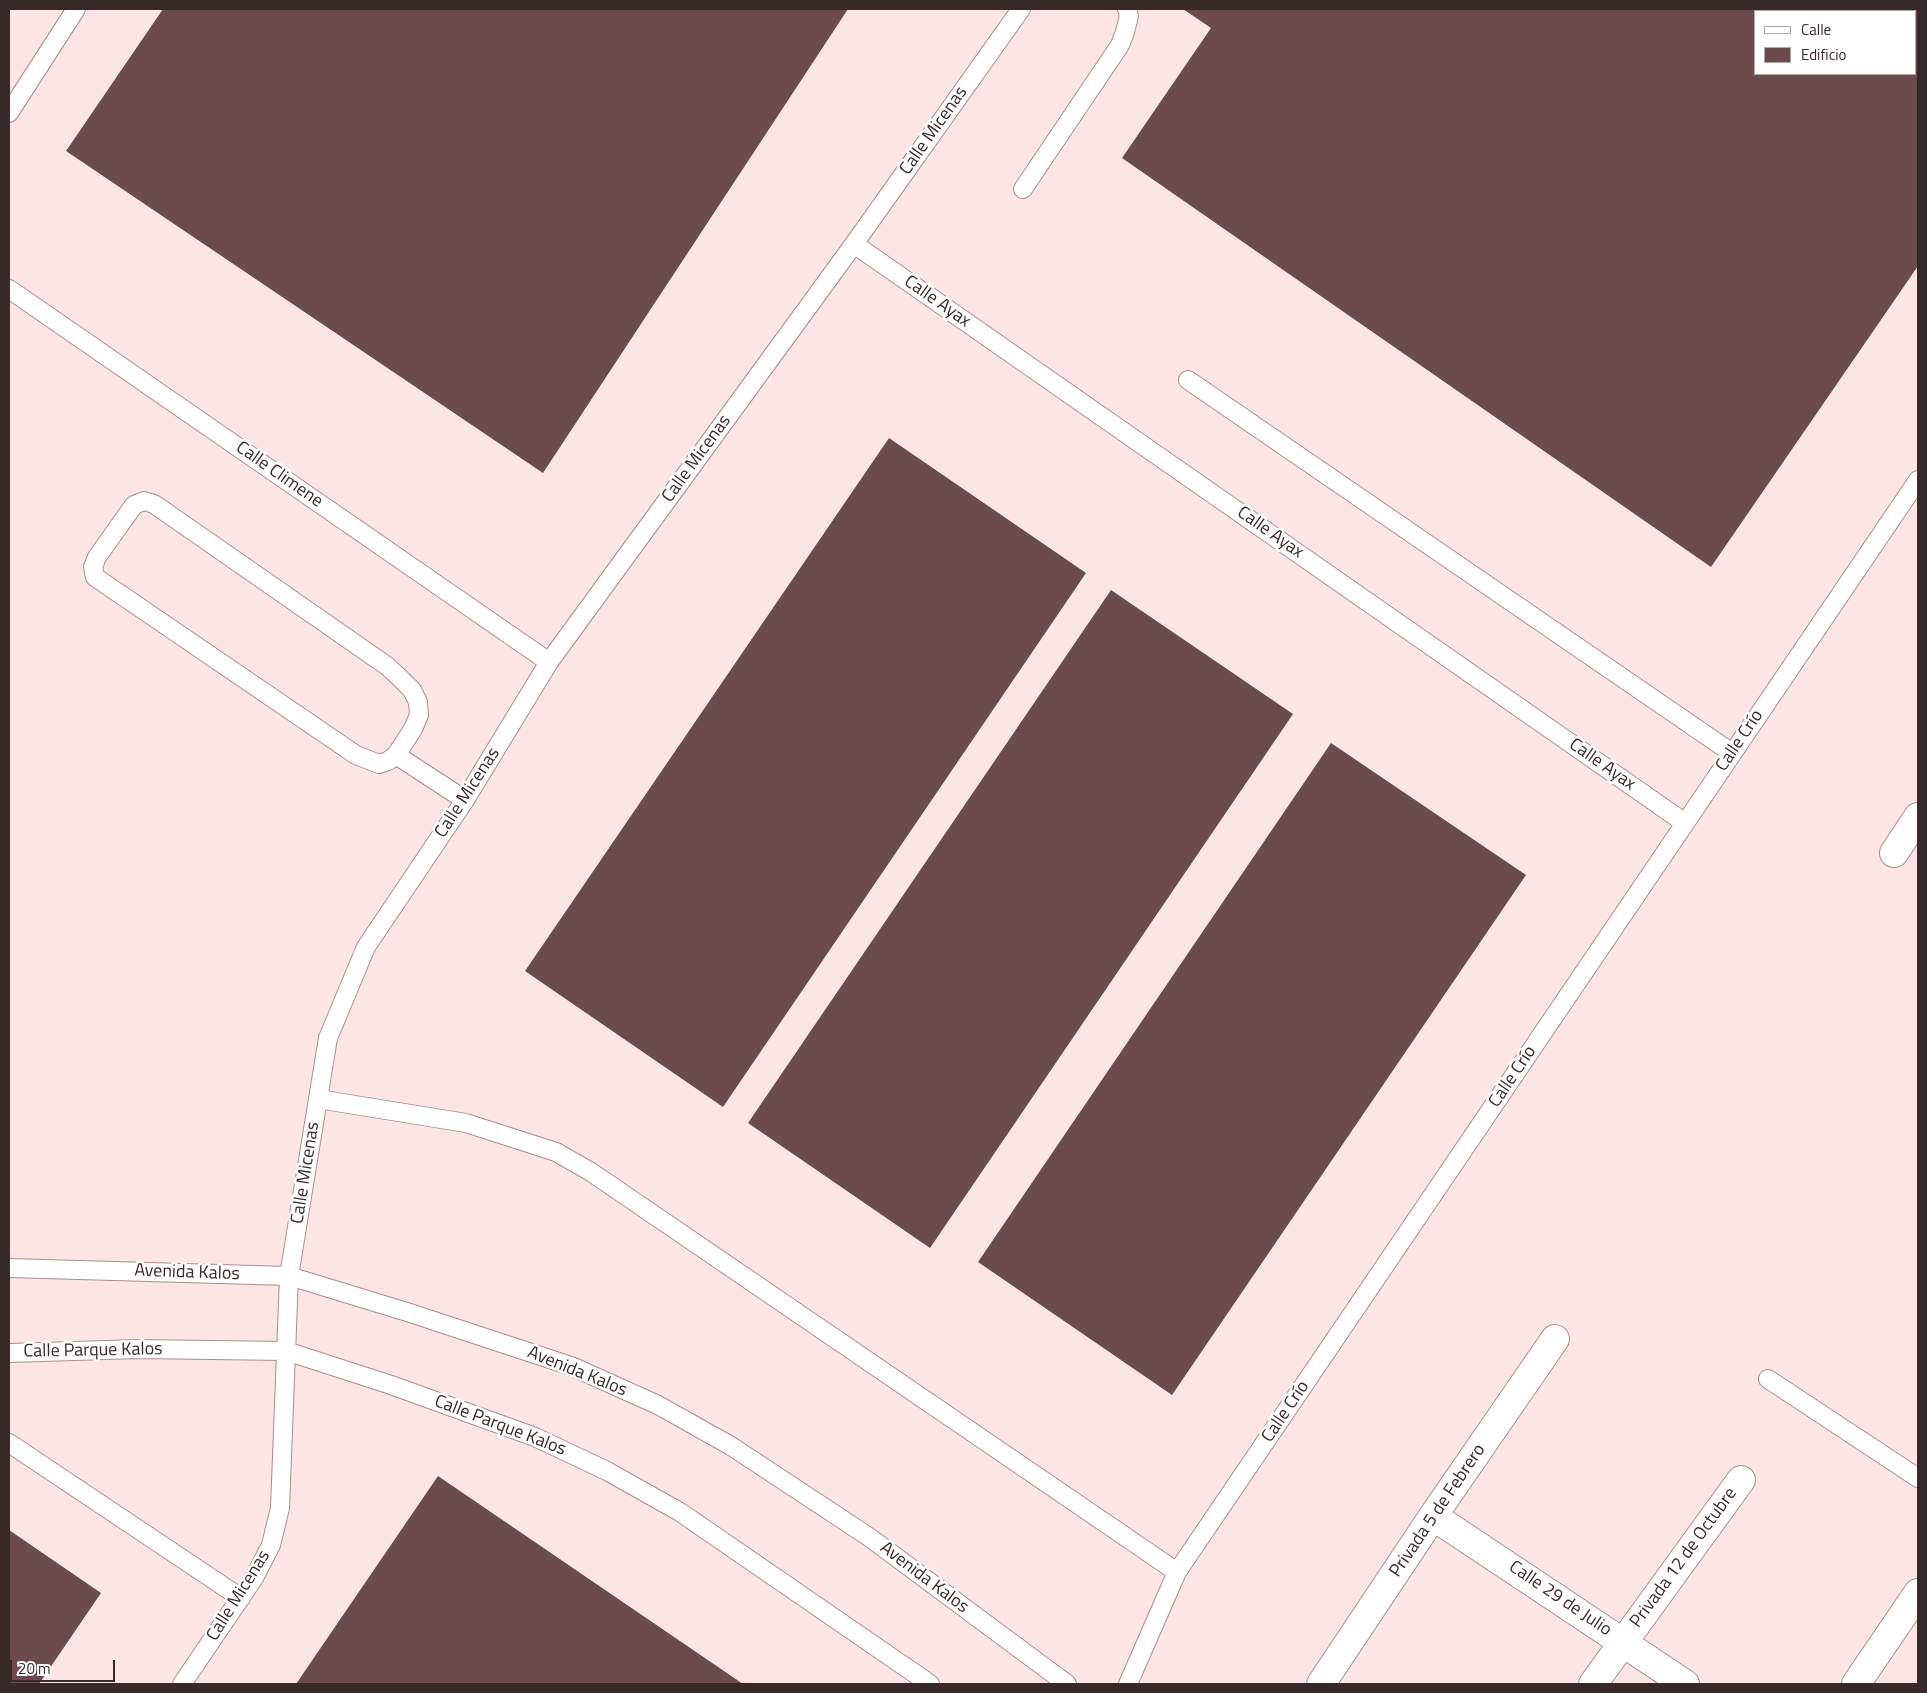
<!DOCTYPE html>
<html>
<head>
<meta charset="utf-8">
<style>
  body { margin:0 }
  #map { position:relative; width:1927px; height:1693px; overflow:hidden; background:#fce5e7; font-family:"Titillium Web",sans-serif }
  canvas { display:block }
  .frame { position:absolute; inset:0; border:10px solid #37282a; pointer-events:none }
  .legend { position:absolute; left:1754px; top:10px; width:162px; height:65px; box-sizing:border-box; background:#fff; border:1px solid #afa9aa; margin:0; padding:6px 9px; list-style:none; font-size:15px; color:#37282a }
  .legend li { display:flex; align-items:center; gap:10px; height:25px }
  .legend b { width:25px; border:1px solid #afa9aa }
  .scale { position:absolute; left:10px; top:1660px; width:105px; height:22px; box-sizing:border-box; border:2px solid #37282a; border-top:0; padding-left:6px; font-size:15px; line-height:18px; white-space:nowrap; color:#37282a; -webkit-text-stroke:4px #fff; paint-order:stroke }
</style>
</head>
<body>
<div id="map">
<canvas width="1927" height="1693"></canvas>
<div class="frame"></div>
<ul class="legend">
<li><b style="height:6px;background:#fff"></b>Calle</li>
<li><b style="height:14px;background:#6b4b4f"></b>Edificio</li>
</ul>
<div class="scale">20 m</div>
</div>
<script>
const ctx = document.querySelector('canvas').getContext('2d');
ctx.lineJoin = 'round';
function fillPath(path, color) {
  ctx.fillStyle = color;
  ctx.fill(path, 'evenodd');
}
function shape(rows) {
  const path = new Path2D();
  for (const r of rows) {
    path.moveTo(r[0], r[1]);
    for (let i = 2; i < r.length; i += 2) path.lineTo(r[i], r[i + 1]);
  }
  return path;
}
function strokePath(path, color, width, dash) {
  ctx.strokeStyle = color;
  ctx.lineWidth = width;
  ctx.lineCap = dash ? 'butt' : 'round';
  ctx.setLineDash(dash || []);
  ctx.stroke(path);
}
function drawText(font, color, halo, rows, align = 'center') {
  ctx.font = font + ' "Titillium Web",sans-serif';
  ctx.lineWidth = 5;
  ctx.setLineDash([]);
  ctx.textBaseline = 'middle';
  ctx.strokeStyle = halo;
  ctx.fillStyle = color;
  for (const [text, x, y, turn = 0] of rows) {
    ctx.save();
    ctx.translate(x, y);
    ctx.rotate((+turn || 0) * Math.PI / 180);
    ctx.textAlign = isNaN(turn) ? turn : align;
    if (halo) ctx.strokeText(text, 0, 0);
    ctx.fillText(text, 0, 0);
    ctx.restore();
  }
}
const building = shape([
  [163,9,848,9,543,473,66,151],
  [1183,9,1918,9,1918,266,1711,567,1122,158,1211,28],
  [1756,11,1916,11,1916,74,1756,74],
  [889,438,1086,573,723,1107,525,971],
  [1111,590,1293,714,930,1248,748,1123],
  [1331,743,1526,875,1172,1395,978,1262],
  [438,1476,743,1684,296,1684],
  [9,1530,101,1593,39,1684,9,1684]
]);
const lane = shape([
  [9,113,76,9],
  [1023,189,1120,45,1125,32,1129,16,1127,9],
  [854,244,1685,823],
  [9,289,549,662],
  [1188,380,1732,753],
  [396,755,413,729,419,715,418,702,412,690,400,678,387,666,154,504,144,501,134,505,97,557,93,567,95,577,356,755,379,764,388,761,396,755,465,800],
  [318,1099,466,1123,556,1152,591,1172,1177,1572],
  [9,1268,289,1276,407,1312,571,1366,658,1405,731,1446,869,1537,1067,1684],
  [9,1353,139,1349,286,1351,391,1385,535,1437,607,1471,680,1512,930,1684],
  [1768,1379,1918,1478],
  [9,1443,241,1598],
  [182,1684,254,1578,271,1545,280,1508,289,1276,328,1038,366,947,465,800,549,662,854,244,1021,9],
  [1128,1684,1177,1572,1918,480]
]);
const street = shape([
  [1894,853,1918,817],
  [1433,1516,1685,1684],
  [1321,1684,1433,1516,1555,1339],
  [1593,1684,1741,1480],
  [1856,1684,1918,1593]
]);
const streetNames = [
  ["Calle Micenas",934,131,-55],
  ["Calle Ayax",937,302,35],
  ["Calle Micenas",697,459,-54],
  ["Calle Climene",279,475,35],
  ["Calle Ayax",1270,533,35],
  ["Calle Crío",1740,741,-56],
  ["Calle Ayax",1602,765,35],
  ["Calle Micenas",468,793,-57],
  ["Calle Crío",1513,1077,-56],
  ["Calle Micenas",306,1173,-81],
  ["Avenida Kalos",187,1273,2],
  ["Calle Parque Kalos",93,1351,-1],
  ["Avenida Kalos",577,1372,22],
  ["Calle Crío",1286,1412,-56],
  ["Calle Parque Kalos",500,1426,21],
  ["Privada 5 de Febrero",1438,1511,-56],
  ["Privada 12 de Octubre",1684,1558,-54],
  ["Avenida Kalos",924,1578,37],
  ["Calle Micenas",239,1596,-58],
  ["Calle 29 de Julio",1560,1599,34]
];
fillPath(building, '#6b4b4f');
strokePath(lane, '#ae8a8e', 20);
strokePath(street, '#ae8a8e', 30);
strokePath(lane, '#fff', 18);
strokePath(street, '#fff', 28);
drawText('18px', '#37282a', '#fff', streetNames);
</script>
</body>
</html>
